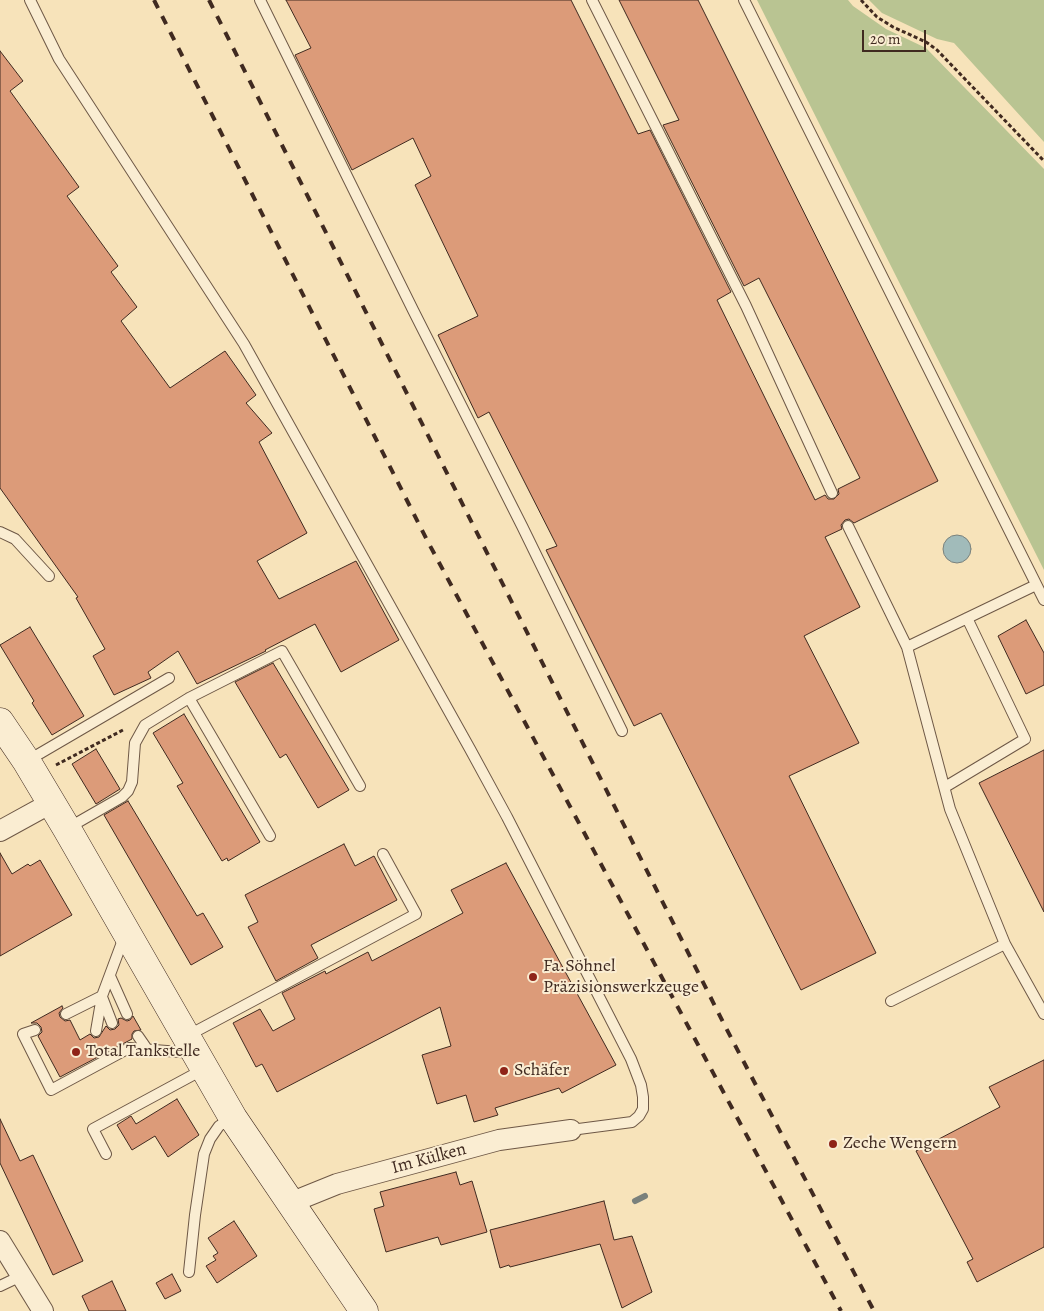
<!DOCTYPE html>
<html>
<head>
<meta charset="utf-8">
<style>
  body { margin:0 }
  #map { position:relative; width:1044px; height:1311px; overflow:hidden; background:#f7e3ba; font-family:Alegreya,serif }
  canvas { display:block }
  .scale { position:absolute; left:862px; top:30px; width:64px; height:22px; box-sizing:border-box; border:2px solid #402a20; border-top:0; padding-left:6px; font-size:15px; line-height:18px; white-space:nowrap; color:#402a20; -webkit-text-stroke:4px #faedd2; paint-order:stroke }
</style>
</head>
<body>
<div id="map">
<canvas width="1044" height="1311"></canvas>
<div class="scale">20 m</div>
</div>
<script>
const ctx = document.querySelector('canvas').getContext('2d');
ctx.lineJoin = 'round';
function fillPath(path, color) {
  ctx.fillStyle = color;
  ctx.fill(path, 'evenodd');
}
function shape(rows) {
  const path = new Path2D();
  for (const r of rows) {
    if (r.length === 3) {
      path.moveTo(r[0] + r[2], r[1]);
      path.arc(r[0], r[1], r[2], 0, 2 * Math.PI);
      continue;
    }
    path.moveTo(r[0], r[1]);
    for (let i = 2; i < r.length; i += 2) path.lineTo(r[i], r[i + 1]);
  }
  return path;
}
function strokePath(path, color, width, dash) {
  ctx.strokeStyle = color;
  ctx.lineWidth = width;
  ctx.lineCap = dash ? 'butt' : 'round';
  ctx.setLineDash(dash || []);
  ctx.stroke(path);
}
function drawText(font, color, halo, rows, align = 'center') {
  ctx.font = font + ' Alegreya,serif';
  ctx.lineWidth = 4;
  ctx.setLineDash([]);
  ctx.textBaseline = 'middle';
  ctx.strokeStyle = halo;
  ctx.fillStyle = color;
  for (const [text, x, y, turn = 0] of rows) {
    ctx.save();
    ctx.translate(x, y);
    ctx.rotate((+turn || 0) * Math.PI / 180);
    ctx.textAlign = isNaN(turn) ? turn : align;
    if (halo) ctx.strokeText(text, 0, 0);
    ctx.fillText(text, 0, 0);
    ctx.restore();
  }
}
const green = shape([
  [757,0,848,0,853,6,886,29,926,48,1044,169,1044,570],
  [869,0,1044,0,1044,142,954,43,937,39,882,13]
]);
const water = shape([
  [957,549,14]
]);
const stream = shape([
  [635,1201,645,1196]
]);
const building = shape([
  [286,0,571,0,638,134,650,130,731,292,717,300,815,500,825,495,828,499,834,499,839,494,838,489,860,478,759,278,744,286,663,125,679,120,619,0,698,0,938,481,854,523,849,519,845,520,841,525,842,529,825,537,860,607,804,636,859,743,789,776,876,953,801,990,661,713,634,726,546,550,557,546,489,412,478,418,438,335,478,316,415,185,431,176,413,138,352,170,295,55,311,48,286,0],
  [0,51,23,81,10,91,79,187,67,196,118,266,111,272,137,307,121,321,170,388,225,351,256,395,246,403,272,433,259,442,307,533,257,561,279,599,356,561,399,640,341,672,315,624,265,650,266,651,197,684,178,651,148,672,151,678,114,695,93,656,105,649,76,598,78,597,0,488,0,51],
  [1026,620,1044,653,1044,685,1026,694,998,636,1026,620],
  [30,627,84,716,52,735,32,703,34,701,0,645,30,627],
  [273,663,349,790,318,808,286,754,280,758,235,682,273,663],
  [184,714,260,842,228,861,227,858,222,861,177,786,183,783,153,733,184,714],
  [96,749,120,789,96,804,72,764,96,749],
  [1044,750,1044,912,979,783,1044,750],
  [128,801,197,916,203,913,223,947,191,965,104,815,128,801],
  [344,844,355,866,374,856,397,900,311,945,318,958,276,981,248,927,258,922,245,895,344,844],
  [0,853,12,874,28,864,30,866,40,860,72,915,0,956,0,853],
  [506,863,616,1065,562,1093,559,1088,495,1108,498,1115,474,1122,466,1095,437,1104,422,1055,451,1046,440,1007,277,1092,262,1064,256,1067,233,1023,260,1009,273,1031,295,1019,282,993,325,971,326,974,368,952,372,961,463,913,451,890,506,863],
  [62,1006,63,1008,59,1013,60,1017,65,1021,70,1020,80,1040,90,1034,94,1038,99,1037,106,1026,110,1030,115,1029,119,1025,118,1019,121,1018,127,1021,130,1020,133,1016,141,1030,134,1031,132,1034,132,1039,60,1077,38,1036,42,1032,41,1027,37,1023,31,1023,62,1006],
  [1044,1060,1044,1247,977,1282,967,1262,973,1259,916,1151,1000,1107,989,1087,1044,1060],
  [177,1099,199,1135,168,1157,155,1136,132,1150,117,1125,131,1116,136,1124,177,1099],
  [0,1119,20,1161,33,1155,83,1261,53,1275,0,1163,0,1119],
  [456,1172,460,1185,472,1181,487,1232,441,1245,438,1237,386,1252,374,1209,384,1206,380,1192,456,1172],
  [604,1201,614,1240,632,1236,652,1292,622,1308,600,1244,510,1267,509,1265,500,1268,490,1230,604,1201],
  [234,1221,257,1256,217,1283,206,1266,216,1260,213,1256,218,1253,208,1238,234,1221],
  [172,1274,181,1291,165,1299,156,1283,172,1274],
  [112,1281,126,1311,89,1311,82,1296,112,1281]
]);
const path = shape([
  [861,0,877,17,893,27,926,42,937,50,1044,161],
  [56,765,123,730]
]);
const lane = shape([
  [30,0,59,59,244,344,470,749,507,817,631,1059,641,1085,643,1097,643,1109,639,1116,632,1122,571,1130],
  [260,0,413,310,522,526,622,731],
  [592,0,746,306,832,493],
  [744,0,1044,600],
  [848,526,907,647,950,809,1005,944,891,1001],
  [0,532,15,539,49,576],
  [907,647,1036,585],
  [189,698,270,836],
  [27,761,169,678],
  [945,787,1025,739,967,618],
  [68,828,122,797,128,791,132,782,135,743,145,725,189,698,282,651,360,786],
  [1005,944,1044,1014],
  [110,976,127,1014],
  [102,997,112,1023],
  [66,1014,102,996],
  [35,1030,23,1034,51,1090,129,1048,192,1053],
  [96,1031,102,996,124,937],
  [138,1036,147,1049],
  [187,1036,416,914,383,854],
  [106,1154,93,1129,204,1069],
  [189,1272,195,1215,204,1154,210,1139,219,1126,232,1118],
  [0,1286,21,1276]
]);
const street = shape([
  [0,831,51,803],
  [290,1203,337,1184,499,1140,571,1130],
  [0,1241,43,1311]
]);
const secondary = shape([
  [0,722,27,762,67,829,233,1118,364,1311]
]);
const rail = shape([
  [154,0,428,542,841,1311],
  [209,0,725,1026,874,1311]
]);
const markers = [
  [533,977,5,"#8f2418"],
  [76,1052,5,"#8f2418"],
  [504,1071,5,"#8f2418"],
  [833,1144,5,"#8f2418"]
];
const poiNames = [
  ["Fa.Söhnel",543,967],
  ["Präzisionswerkzeuge",543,988],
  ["Total Tankstelle",86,1052],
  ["Schäfer",514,1071],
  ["Zeche Wengern",843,1144]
];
const streetNames = [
  ["Im Külken",429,1159,-15]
];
fillPath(green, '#b9c492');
fillPath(water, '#a1bbba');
strokePath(water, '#7a817c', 1);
strokePath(stream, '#7a817c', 6);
fillPath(building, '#dc9b79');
strokePath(building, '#402a20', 1);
strokePath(lane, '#6e5846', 12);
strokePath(street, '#6e5846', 22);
strokePath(secondary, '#402a20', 29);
strokePath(path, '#402a20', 3, [4, 2.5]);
strokePath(lane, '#faedd2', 10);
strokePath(street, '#faedd2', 20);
strokePath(secondary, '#faedd2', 28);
strokePath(rail, '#402a20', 4, [9, 9]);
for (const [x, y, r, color] of markers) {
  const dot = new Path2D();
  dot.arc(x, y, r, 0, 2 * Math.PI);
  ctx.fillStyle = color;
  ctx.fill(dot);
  strokePath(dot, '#faedd2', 2);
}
drawText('18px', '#402a20', '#faedd2', poiNames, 'left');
drawText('18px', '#402a20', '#faedd2', streetNames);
</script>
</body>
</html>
